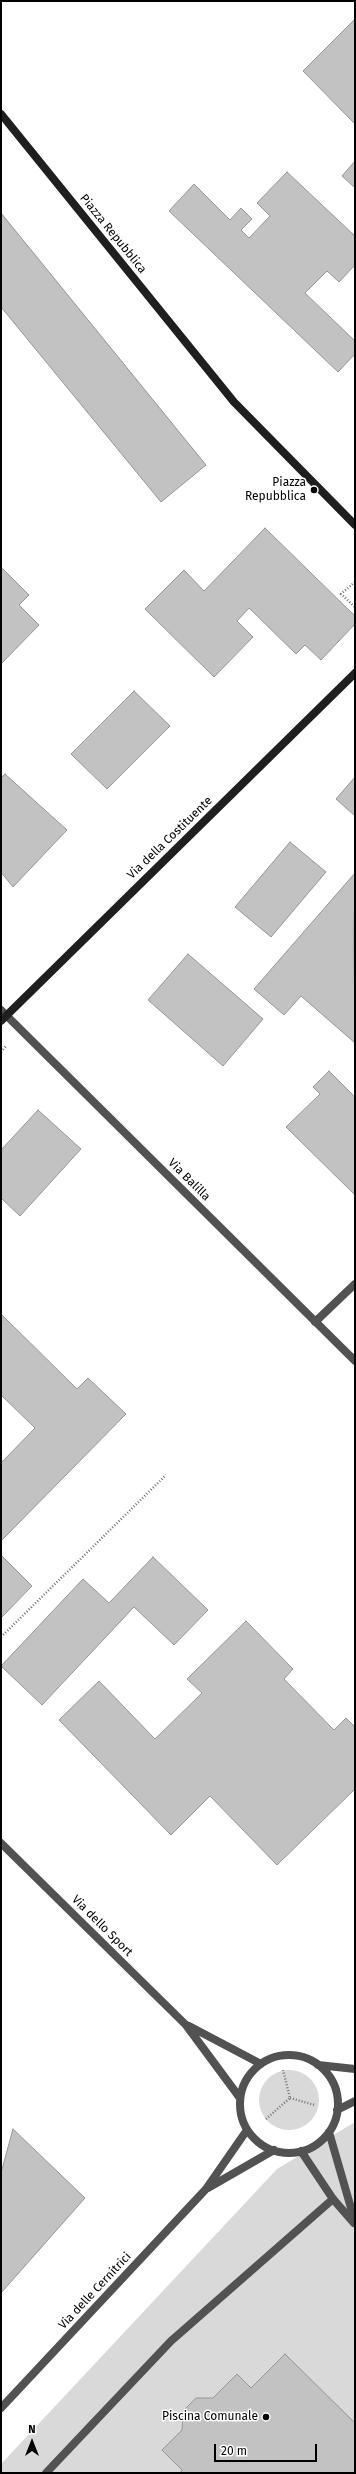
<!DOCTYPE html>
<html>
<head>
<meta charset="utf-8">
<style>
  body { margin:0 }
  #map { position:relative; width:356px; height:2474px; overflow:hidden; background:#fff; font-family:"Fira Sans",sans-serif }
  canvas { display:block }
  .frame { position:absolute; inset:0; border:2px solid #000; pointer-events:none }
  .north { position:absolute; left:12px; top:2422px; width:40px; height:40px; -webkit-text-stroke:3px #fff; paint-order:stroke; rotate:0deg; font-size:11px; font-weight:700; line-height:16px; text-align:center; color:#000 }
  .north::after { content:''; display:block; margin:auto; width:14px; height:18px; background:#000; clip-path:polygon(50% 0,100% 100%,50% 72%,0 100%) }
  .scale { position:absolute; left:214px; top:2444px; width:103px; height:18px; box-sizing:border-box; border:2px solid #000; border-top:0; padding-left:5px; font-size:12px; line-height:14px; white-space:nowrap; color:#000; -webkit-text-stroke:3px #fff; paint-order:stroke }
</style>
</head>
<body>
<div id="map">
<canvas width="356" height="2474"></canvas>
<div class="frame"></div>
<div class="north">N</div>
<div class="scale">20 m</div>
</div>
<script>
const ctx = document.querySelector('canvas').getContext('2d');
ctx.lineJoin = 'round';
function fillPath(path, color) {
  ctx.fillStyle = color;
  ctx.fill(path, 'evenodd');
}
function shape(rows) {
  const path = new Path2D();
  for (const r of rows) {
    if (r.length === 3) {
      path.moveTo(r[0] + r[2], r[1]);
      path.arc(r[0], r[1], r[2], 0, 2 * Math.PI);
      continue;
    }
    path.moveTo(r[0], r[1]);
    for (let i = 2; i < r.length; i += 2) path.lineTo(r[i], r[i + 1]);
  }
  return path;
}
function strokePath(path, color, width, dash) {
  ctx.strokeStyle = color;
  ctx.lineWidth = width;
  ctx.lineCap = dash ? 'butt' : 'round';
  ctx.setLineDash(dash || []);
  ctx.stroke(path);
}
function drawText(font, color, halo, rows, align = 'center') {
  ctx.font = font + ' "Fira Sans",sans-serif';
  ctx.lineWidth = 3;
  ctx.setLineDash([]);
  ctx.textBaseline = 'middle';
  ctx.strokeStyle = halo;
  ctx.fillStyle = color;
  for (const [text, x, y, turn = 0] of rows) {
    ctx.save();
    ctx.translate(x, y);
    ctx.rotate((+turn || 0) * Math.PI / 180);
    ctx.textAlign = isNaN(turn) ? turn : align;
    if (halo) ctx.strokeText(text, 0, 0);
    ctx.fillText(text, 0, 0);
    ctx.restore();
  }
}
const green = shape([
  [289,2100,30],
  [355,2122,355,2473,1,2473,1,2464,277,2169]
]);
const building = shape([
  [355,19,355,122,354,123,303,71,355,19],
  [355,161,355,188,342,176,355,161],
  [287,172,355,236,355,265,339,282,327,271,305,293,355,341,355,354,338,372,169,211,194,184,230,220,241,208,252,219,241,230,249,238,270,216,257,203,287,172],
  [1,213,206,465,161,502,1,307,1,213],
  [265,528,355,616,355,624,321,660,305,645,296,654,249,608,237,621,253,637,214,677,145,609,184,570,204,591,265,528],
  [1,567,29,595,19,605,39,625,1,664,1,567],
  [134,691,170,726,107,789,71,754,134,691],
  [5,774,67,830,13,887,1,872,1,778,5,774],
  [355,777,355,816,336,799,355,777],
  [290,842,326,872,271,937,235,907,290,842],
  [355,873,354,938,355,1043,301,996,284,1015,254,989,355,873],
  [188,954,263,1019,223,1066,148,1000,188,954],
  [329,1071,355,1097,355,1195,286,1127,320,1094,313,1087,329,1071],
  [38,1110,81,1149,20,1216,1,1198,1,1150,38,1110],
  [1,1314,77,1389,88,1378,126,1414,1,1541,1,1463,35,1428,1,1395,1,1314],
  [1,1555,32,1586,1,1618,1,1555],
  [153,1557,208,1610,174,1645,134,1607,42,1705,1,1666,83,1579,109,1603,153,1557],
  [246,1621,293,1669,284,1679,334,1730,346,1718,355,1727,355,1789,277,1865,210,1796,171,1835,59,1720,99,1681,155,1739,202,1693,187,1679,246,1621],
  [13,2129,85,2198,1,2293,1,2173,13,2129],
  [285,2354,355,2423,355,2473,180,2473,182,2470,162,2450,182,2430,183,2411,196,2398,213,2398,237,2374,251,2388,285,2354]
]);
const path = shape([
  [355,582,341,594,355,607],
  [1,1052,6,1046],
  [1,1637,166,1475],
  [290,2098,315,2105],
  [266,2119,290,2098,283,2070]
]);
const lane = shape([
  [46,2473,171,2341,333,2199]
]);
const street = shape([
  [1,1010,355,1361],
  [315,1322,355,1284],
  [1,1843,186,2025,240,2098],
  [189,2026,261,2064],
  [289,2104,49],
  [318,2065,355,2069],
  [337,2110,355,2101],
  [329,2132,355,2222],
  [301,2151,333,2199,354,2223],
  [208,2188,274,2150],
  [1,2408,206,2189,247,2130]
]);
const secondary = shape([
  [1,114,234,402,355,525],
  [1,1021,355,673]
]);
const markers = [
  [314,490,4,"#000"],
  [266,2417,4,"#000"]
];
const streetNames = [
  ["Piazza Repubblica",113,234,51],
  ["Via della Costituente",170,838,-44],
  ["Via Balilla",189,1180,45],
  ["Via dello Sport",102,1926,45],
  ["Via delle Cernitrici",95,2291,-47]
];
const poiNames = [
  ["Piazza",306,483],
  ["Repubblica",306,497],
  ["Piscina Comunale",258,2417]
];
fillPath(green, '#d9d9d9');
fillPath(building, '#c2c2c2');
strokePath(building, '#969696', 1);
strokePath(path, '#747474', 2.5, [1, 2]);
strokePath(lane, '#525252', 8);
strokePath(street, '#525252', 8);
strokePath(secondary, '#1f1f1f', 8);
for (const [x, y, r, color] of markers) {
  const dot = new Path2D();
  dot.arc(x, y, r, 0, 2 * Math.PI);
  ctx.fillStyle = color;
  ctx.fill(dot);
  strokePath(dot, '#fff', 1.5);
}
drawText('12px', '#000', '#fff', streetNames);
drawText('12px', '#000', '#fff', poiNames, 'right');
</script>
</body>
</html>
